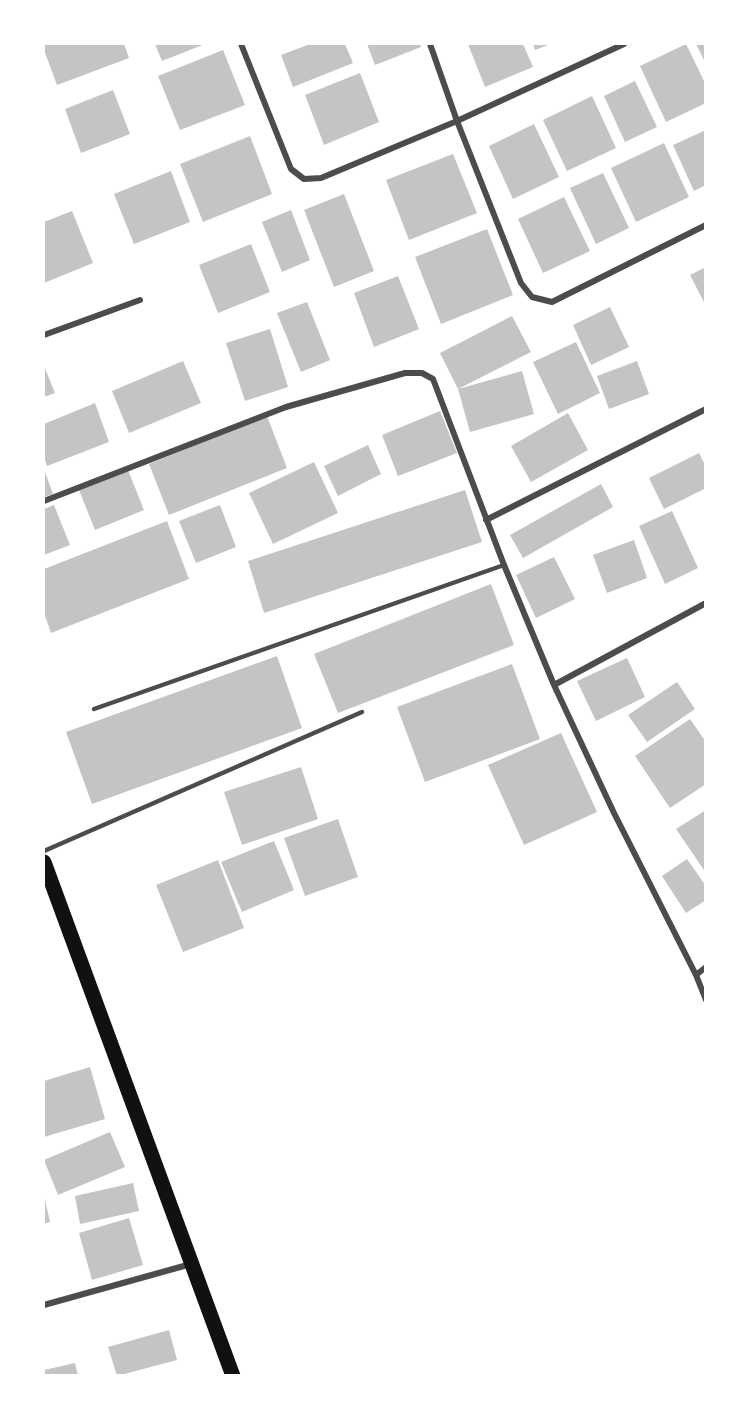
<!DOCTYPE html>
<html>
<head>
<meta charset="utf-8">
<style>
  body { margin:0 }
  #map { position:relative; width:749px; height:1419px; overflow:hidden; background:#fff; font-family:Rubik,sans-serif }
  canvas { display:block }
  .frame { position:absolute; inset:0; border:45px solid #fff; pointer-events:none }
</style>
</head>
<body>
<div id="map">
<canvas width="749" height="1419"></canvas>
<div class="frame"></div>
</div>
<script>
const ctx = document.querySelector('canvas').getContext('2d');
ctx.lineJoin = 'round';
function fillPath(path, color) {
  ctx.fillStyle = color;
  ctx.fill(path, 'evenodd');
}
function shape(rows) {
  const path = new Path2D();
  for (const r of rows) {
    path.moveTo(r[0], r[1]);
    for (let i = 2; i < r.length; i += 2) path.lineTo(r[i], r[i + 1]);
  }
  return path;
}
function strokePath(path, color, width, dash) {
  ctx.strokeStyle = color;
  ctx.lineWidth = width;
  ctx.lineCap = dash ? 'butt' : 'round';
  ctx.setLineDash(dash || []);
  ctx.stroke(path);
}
const building = shape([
  [44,44,124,44,129,58,57,85,44,50],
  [155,44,205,44,162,61],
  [310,44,345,44,353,63,293,87,281,55],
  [367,44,420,44,421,47,375,65],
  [468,44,523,44,533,67,485,87],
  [533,44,551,44,535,50],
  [686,44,706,85,706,103,666,122,640,66],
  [696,44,706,44,706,64],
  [223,50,245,105,180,130,158,76],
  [360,73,379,122,324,145,305,95],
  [635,81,657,127,625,142,604,96],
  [113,90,130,134,81,153,65,109],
  [592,96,616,148,567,171,543,120],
  [534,124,559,177,513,199,489,146],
  [706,130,706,185,694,191,673,145],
  [250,136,272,194,203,222,180,164],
  [664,143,689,197,636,222,611,168],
  [453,154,477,213,409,240,386,180],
  [171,171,190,222,134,244,114,194],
  [603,173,629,228,596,244,570,188],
  [344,194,374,271,334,287,304,210],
  [564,197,590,251,543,273,518,219],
  [291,210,310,260,282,272,262,222],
  [72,211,93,263,44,283,44,222],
  [487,229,513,295,441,324,415,257],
  [251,244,270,292,218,313,199,265],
  [706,267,706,306,690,275],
  [398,276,419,329,374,347,354,293],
  [307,302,330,360,301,372,277,313],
  [610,307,629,347,591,365,573,325],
  [512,316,531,352,458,389,440,353],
  [270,329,288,387,245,401,226,343],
  [576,342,600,393,558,414,533,362],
  [183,361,201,403,129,433,112,391],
  [637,361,649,394,609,409,597,376],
  [44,366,55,393,44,397],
  [522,371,534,414,470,432,458,389],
  [95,403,109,442,47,466,44,457,44,424],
  [440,411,457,453,398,476,382,435],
  [568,413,588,450,531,482,511,446],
  [267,416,287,468,169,515,149,464],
  [368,445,381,474,338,496,324,466],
  [699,453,706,467,706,488,664,509,649,478],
  [314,462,338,513,273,544,249,493],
  [128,470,144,510,95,530,79,490],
  [45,472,53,494,44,497,44,473],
  [601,484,613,507,523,558,510,535],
  [465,490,482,542,264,613,248,561],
  [54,505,70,545,44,555,44,509],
  [220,505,236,547,196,563,179,521],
  [672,511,698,568,665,584,639,526],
  [167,521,189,579,51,633,44,613,44,569],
  [634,540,647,578,607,593,593,555],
  [554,557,575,599,536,618,516,575],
  [491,584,514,645,338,713,314,654],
  [277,656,302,728,92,804,66,732],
  [627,658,645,697,596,721,577,681],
  [512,664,540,739,425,782,397,707],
  [677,682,695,709,647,742,628,715],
  [690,719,706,742,706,784,670,808,635,756],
  [561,733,597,812,524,845,488,765],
  [301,767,318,819,242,845,224,792],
  [706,810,706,873,676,829],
  [338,819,358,877,305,896,284,838],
  [274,841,294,890,242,912,221,862],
  [687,859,706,886,706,900,686,913,662,876],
  [218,860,244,928,183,952,156,885],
  [90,1067,105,1119,44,1137,44,1081],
  [110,1132,125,1167,58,1195,44,1160],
  [133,1183,139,1211,80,1224,75,1196],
  [44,1195,50,1222,44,1224],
  [129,1218,143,1265,92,1280,79,1233],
  [169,1330,177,1360,117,1376,108,1347],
  [75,1363,78,1376,44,1376,44,1370]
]);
const service = shape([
  [94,709,504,565],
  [44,851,362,712]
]);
const minor = shape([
  [241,44,291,169,304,179,321,178,457,121,624,44],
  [430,44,457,121,521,283,532,297,552,302,706,225],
  [44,335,140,300],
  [44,501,286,407,405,373,422,373,433,379,504,565,554,685,614,813,696,975,706,1000],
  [486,520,706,409],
  [554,685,706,603],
  [696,975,706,967],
  [44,1305,191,1264]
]);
const primary = shape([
  [44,862,233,1376]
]);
fillPath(building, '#c4c4c4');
strokePath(service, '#4c4c4c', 4.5);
strokePath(minor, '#4c4c4c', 6);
strokePath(primary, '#111', 15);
</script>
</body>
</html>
